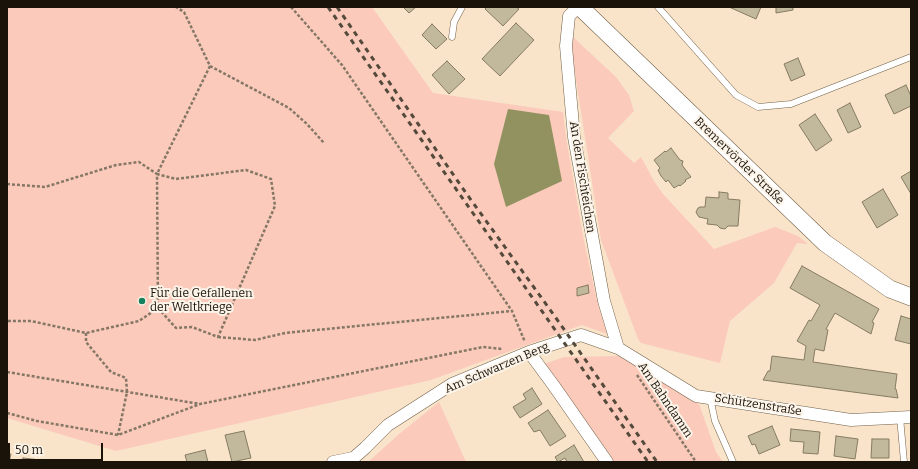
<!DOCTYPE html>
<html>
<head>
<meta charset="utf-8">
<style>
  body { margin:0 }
  #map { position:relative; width:918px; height:469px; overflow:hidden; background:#f9e4ca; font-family:Bitter,serif }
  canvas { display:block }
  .frame { position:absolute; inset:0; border:8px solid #1a130a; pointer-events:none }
  .scale { position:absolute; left:8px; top:443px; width:95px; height:18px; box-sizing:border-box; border:2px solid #1a130a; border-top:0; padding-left:5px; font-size:12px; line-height:14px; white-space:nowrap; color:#1a130a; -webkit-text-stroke:3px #fcf4e9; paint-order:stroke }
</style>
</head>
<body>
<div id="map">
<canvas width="918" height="469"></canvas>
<div class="frame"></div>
<div class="scale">50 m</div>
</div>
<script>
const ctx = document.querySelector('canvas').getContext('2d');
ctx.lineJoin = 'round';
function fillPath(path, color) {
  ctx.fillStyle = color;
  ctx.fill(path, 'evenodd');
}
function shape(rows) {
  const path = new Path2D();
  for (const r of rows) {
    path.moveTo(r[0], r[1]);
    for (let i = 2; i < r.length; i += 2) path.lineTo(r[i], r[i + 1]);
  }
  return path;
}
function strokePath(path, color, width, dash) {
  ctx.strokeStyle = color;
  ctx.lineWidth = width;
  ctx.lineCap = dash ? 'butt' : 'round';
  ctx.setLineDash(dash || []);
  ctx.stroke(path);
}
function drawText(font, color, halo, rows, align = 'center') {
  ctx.font = font + ' Bitter,serif';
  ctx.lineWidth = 4;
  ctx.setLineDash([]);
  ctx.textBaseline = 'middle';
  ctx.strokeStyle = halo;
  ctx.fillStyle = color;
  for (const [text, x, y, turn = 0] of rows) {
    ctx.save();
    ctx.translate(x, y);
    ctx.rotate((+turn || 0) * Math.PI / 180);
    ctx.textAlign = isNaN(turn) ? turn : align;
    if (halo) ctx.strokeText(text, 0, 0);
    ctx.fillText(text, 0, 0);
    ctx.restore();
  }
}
const green = shape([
  [7,7,372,7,433,93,563,112,566,137,583,236,597,301,607,334,582,325,431,380,116,451,7,418],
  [573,37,616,77,629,95,634,111,608,138,634,163,641,157,654,181,663,194,714,249,775,227,798,236,808,244,797,243,774,283,730,321,720,363,641,343,638,339,601,240,570,41],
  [620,356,699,404,716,452,723,462,609,462,541,365,564,357],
  [439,402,466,462,368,462,399,434]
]);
const water = shape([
  [508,109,549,115,562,181,506,207,494,164]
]);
const building = shape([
  [403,7,416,7,409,13,403,7],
  [487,7,516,7,519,9,503,26,485,9,487,7],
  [729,7,761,7,756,19,729,7],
  [776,7,793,7,793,10,776,13,776,7],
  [516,23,534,40,500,76,482,59,516,23],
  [432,24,447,39,436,49,422,35,432,24],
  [798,58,805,75,791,81,784,64,798,58],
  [447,61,465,79,449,94,432,75,447,61],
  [906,85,911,96,911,106,894,114,885,95,906,85],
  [850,103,861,127,848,133,837,110,850,103],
  [815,114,832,140,816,151,799,125,815,114],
  [671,148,680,160,683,161,682,165,691,177,685,180,686,181,680,186,679,185,674,188,668,180,666,182,661,176,658,170,660,168,654,160,665,151,666,152,671,148],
  [911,171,911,194,901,177,911,171],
  [883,189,898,215,877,228,862,202,883,189],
  [719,192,728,193,728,199,740,200,738,226,728,226,725,229,720,228,717,225,707,224,708,219,699,217,697,214,696,212,698,208,700,207,705,207,706,197,719,198,719,192],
  [802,266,879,309,872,322,874,323,871,334,835,313,826,329,828,330,824,351,815,349,813,362,897,374,895,389,896,389,898,398,763,380,768,371,770,371,772,356,804,360,806,346,797,341,809,320,811,321,820,305,790,288,802,266],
  [588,285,589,293,577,296,577,288,588,285],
  [901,316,911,319,911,344,895,340,901,316],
  [532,388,542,404,520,418,513,407,526,399,523,394,532,388],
  [548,410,566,436,550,446,540,430,534,432,528,423,548,410],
  [772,426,780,445,759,454,755,444,752,445,748,436,772,426],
  [791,429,820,432,818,454,803,453,804,442,790,441,791,429],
  [244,431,251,458,232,462,225,435,244,431],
  [836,436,858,439,855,459,834,456,836,436],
  [872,439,889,439,889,458,871,458,872,439],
  [574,445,584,462,567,462,565,458,558,462,555,457,574,445],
  [205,450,208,462,187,462,185,455,205,450],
  [7,454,11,454,9,462,7,462,7,454],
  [23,458,40,460,40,462,22,462,23,458]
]);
const path = shape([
  [291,7,342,65,512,311,525,342],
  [210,66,289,108,307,124,324,143],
  [7,184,45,187,116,165,139,162,157,174,158,308,139,321,86,333,31,321,7,321],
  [158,308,176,328,192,327,218,337,275,206,271,179,246,170,176,179,157,174,210,66,184,12,176,7],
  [86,333,86,342,111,372,126,378,127,392,118,435],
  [218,337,255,340,285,333,512,311],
  [7,372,200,404],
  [637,375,696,462],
  [7,413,37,421,118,435,200,404,483,347,502,349]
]);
const service = shape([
  [658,7,736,95,758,107,791,104,911,57],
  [452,37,454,22,462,7],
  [710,398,715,421,733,462],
  [900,417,904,462]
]);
const minor = shape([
  [578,7,569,16,566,46,574,137,604,301,618,348],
  [529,352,554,386,607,462],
  [333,462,353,458],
  [349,462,365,448,388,425,452,384,529,352,581,335,618,348,696,396,851,420,911,417]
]);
const secondary = shape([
  [580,7,825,243,890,289,911,297]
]);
const rail = shape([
  [328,7,648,462],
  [337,7,466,193,556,318,657,462]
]);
const markers = [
  [142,301,4,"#14805c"]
];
const streetNames = [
  ["Bremervörder Straße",739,161,44],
  ["An den Fischteichen",582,177,81],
  ["Am Schwarzen Berg",497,368,-23],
  ["Am Bahndamm",665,400,56],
  ["Schützenstraße",758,405,9]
];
const poiNames = [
  ["Für die Gefallenen",150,294],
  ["der Weltkriege",150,308]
];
fillPath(green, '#fbcabb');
fillPath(water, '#91925f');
fillPath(building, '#c2b89b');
strokePath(building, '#857b60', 1);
strokePath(service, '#726049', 7);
strokePath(minor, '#726049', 13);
strokePath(secondary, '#726049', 18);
strokePath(path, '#857766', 2.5, [3, 2]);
strokePath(service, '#fff', 6);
strokePath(minor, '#fff', 12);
strokePath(secondary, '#fff', 17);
strokePath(rail, '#544a3c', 3, [5, 5]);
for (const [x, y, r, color] of markers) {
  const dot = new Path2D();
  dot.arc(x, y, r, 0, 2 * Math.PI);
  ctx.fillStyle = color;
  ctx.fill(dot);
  strokePath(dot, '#fcf4e9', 1.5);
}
drawText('12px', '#1a130a', '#fcf4e9', streetNames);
drawText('12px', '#1a130a', '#fcf4e9', poiNames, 'left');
</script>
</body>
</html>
